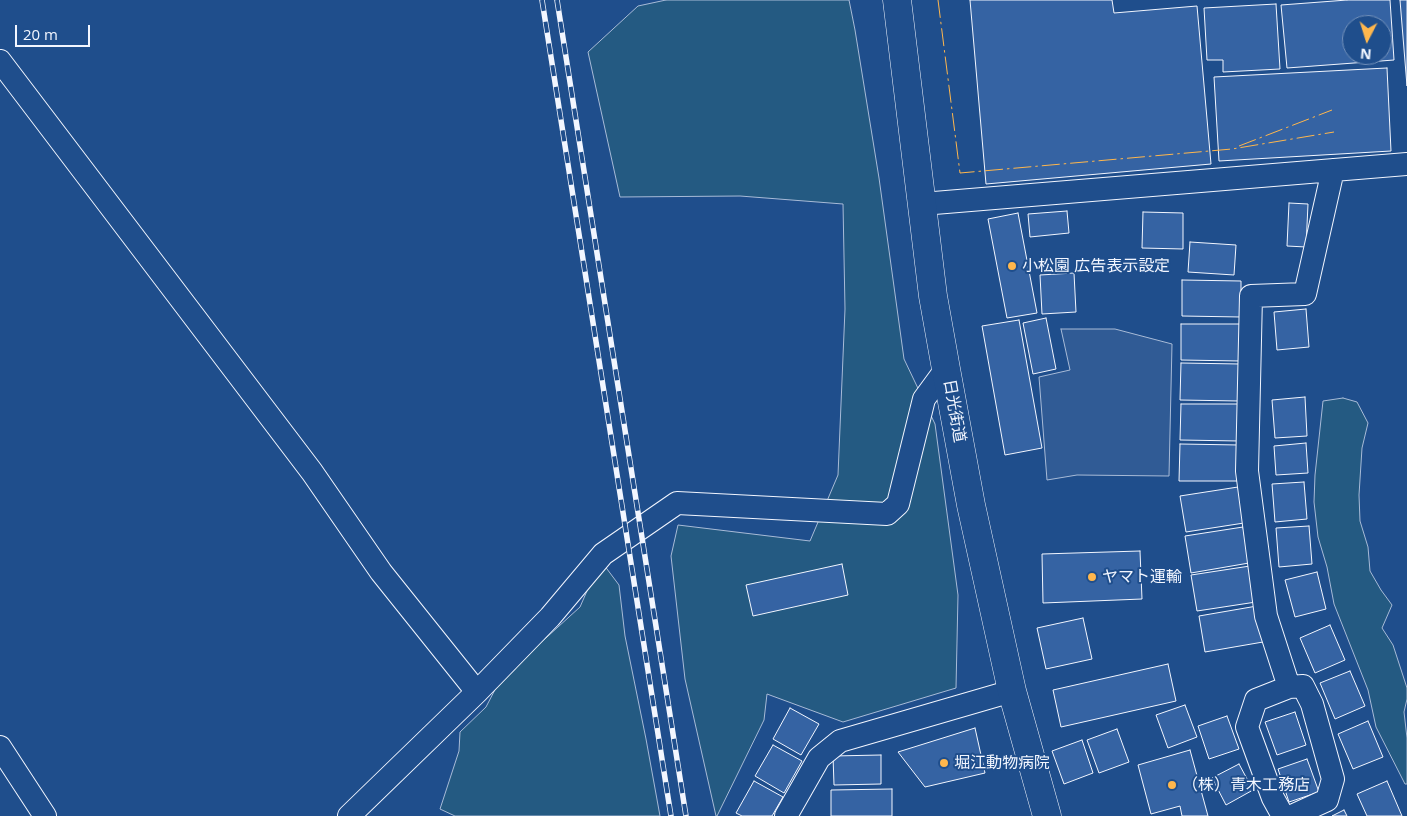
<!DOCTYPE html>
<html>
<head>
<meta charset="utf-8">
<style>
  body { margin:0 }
  #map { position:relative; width:1407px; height:816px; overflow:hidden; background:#1f4e8c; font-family:"Open Sans",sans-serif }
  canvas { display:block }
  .north { position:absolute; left:1342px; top:15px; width:50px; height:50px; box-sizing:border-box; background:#1f4e8c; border:1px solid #7391ba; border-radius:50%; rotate:185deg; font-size:14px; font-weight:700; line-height:20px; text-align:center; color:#f2f6ff }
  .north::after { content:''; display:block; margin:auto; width:18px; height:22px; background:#ffb74d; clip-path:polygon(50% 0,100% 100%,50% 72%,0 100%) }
  .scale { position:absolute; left:15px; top:25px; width:75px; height:22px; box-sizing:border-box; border:2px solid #f2f6ff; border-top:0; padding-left:6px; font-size:15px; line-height:18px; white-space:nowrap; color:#f2f6ff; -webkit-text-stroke:4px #1f4e8c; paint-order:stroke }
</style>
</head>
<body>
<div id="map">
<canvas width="1407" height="816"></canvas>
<div class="north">N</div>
<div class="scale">20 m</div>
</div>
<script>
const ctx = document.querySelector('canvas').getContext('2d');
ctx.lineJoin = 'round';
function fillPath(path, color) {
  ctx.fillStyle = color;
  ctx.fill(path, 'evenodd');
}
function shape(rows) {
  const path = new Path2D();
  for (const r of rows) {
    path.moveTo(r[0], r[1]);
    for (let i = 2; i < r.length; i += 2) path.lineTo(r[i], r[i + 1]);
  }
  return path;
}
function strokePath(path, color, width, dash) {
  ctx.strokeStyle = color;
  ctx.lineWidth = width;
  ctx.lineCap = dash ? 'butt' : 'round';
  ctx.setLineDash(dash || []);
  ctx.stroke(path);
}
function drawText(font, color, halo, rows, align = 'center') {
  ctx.font = font + ' "Open Sans","Noto Sans JP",sans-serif';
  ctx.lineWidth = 4;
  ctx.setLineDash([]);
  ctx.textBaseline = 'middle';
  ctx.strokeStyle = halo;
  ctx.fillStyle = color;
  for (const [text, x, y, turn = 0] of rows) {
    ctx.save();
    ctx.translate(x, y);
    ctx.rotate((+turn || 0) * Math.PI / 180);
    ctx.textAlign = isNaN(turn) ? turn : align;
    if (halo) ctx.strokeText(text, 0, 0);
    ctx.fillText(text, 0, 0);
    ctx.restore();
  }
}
const green = shape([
  [666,0,849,0,855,30,879,178,904,359,935,424,958,595,956,688,843,722,767,694,764,720,717,816,716,816,685,679,671,556,678,525,810,541,838,475,845,309,843,204,740,196,620,197,588,52,638,6,666,0],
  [1343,398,1357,402,1368,423,1362,448,1359,495,1360,521,1368,547,1370,571,1381,590,1392,605,1382,628,1393,645,1407,688,1407,699,1404,712,1407,738,1407,784,1405,784,1376,727,1368,690,1334,604,1327,567,1318,537,1314,502,1315,475,1323,401,1343,398],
  [604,565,619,585,625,636,646,739,660,816,455,816,440,809,459,751,460,732,486,707,499,682,519,660,547,637,580,607,590,584,604,565]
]);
const parking = shape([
  [1061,329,1115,329,1172,344,1169,476,1077,475,1047,480,1039,377,1070,370,1061,329]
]);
const building = shape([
  [970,0,1112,0,1114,13,1197,6,1211,164,986,184,970,0],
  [1347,0,1390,0,1394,60,1287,68,1281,5,1347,0],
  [1352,25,1382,25,1382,55,1352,55,1352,25],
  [1400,0,1407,0,1407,86,1400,0],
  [1276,4,1280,69,1223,72,1223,60,1207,60,1204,8,1276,4],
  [1387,68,1391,151,1219,161,1214,77,1387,68],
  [1289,203,1308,204,1306,247,1287,246,1289,203],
  [1067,211,1069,233,1030,237,1028,214,1067,211],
  [1143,212,1183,213,1183,249,1142,248,1143,212],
  [1018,213,1037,313,1007,318,988,219,1018,213],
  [1190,242,1236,245,1234,275,1188,272,1190,242],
  [1074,273,1076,312,1042,314,1040,275,1074,273],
  [1182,280,1241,281,1241,317,1182,316,1182,280],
  [1306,309,1309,347,1277,350,1274,312,1306,309],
  [1046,318,1056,369,1033,374,1023,323,1046,318],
  [1019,320,1042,448,1005,455,982,326,1019,320],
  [1181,324,1241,324,1240,361,1181,360,1181,324],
  [1181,363,1240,364,1239,401,1180,400,1181,363],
  [1305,397,1307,436,1275,438,1272,400,1305,397],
  [1181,404,1239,404,1239,441,1180,440,1181,404],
  [1306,443,1308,473,1276,475,1274,446,1306,443],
  [1180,444,1239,445,1238,481,1179,481,1180,444],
  [1304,482,1307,519,1275,522,1272,484,1304,482],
  [1238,487,1244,523,1186,532,1180,496,1238,487],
  [1309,526,1312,564,1279,567,1276,528,1309,526],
  [1243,527,1249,563,1191,573,1185,536,1243,527],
  [1140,551,1142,599,1043,603,1042,554,1140,551],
  [842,564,848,595,753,616,746,585,842,564],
  [1250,566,1256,602,1197,611,1191,575,1250,566],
  [1317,572,1326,609,1295,617,1285,580,1317,572],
  [1257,606,1263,642,1205,652,1199,616,1257,606],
  [1083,618,1092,659,1046,669,1037,628,1083,618],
  [1330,625,1345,660,1315,673,1300,638,1330,625],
  [1168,664,1176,701,1061,727,1053,690,1168,664],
  [1350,671,1365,706,1335,719,1320,683,1350,671],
  [1185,705,1197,737,1168,748,1156,715,1185,705],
  [790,708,819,724,801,755,773,739,790,708],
  [1295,712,1306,745,1277,755,1265,722,1295,712],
  [1227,716,1239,749,1209,759,1198,726,1227,716],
  [1368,721,1383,757,1353,769,1338,734,1368,721],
  [975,728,985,773,925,787,898,752,975,728],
  [1117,729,1129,762,1099,773,1087,740,1117,729],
  [1082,740,1093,773,1064,784,1052,751,1082,740],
  [773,745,802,761,784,793,755,776,773,745],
  [1190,750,1208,816,1182,816,1180,806,1151,814,1138,765,1190,750],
  [881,755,881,784,834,785,833,756,881,755],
  [1307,759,1319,792,1289,802,1278,769,1307,759],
  [1239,764,1253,790,1226,805,1212,778,1239,764],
  [754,781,783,797,772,816,742,816,736,813,754,781],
  [1387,781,1402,816,1367,816,1357,794,1387,781],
  [892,789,892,816,831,816,831,790,892,789],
  [1344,810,1347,816,1332,816,1344,810]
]);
const minor = shape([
  [0,61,312,472,381,572,477,692],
  [922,204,1407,164],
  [1289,687,1266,616,1247,471,1251,296,1305,294,1333,170],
  [0,747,45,816],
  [349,816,477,692,550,617,603,554,677,503,887,514,898,504,924,399,946,369],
  [786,816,819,758,840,741,1012,691],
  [1283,816,1273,798,1247,727,1256,700,1289,687,1303,686,1312,704,1333,779,1327,800,1292,816]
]);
const secondary = shape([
  [897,0,933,296,946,369,971,505,1012,691,1047,816]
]);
const rail = shape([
  [542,0,671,816],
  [557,0,686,816]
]);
const power = shape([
  [938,0,960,173,1232,149,1334,132],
  [1239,146,1332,110]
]);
const markers = [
  [1012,266,5,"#ffb74d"],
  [1092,577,5,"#ffb74d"],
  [944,763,5,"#ffb74d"],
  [1172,785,5,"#ffb74d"]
];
const poiNames = [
  ["小松園 広告表示設定",1022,266],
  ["ヤマト運輸",1102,577],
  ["堀江動物病院",954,763],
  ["（株）青木工務店",1182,785]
];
const streetNames = [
  ["日光街道",954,411,80]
];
fillPath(green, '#245a82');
strokePath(green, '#a8bbd7', 1);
fillPath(parking, '#305b95');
strokePath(parking, '#a8bbd7', 1);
fillPath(building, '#3563a3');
strokePath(building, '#f2f6ff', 1);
strokePath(minor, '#f2f6ff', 24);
strokePath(secondary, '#f2f6ff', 29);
strokePath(minor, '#1f4e8c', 22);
strokePath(secondary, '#1f4e8c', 28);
strokePath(rail, '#f2f6ff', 5.5);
strokePath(rail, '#1f4e8c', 4, [11]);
strokePath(power, '#ffb74d', 1, [18, 4, 2.5, 4]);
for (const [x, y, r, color] of markers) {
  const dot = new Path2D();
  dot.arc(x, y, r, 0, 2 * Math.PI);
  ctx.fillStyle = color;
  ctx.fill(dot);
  strokePath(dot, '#1f4e8c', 2);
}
drawText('16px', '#f2f6ff', '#1f4e8c', poiNames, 'left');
drawText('16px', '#f2f6ff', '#1f4e8c', streetNames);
</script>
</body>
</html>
